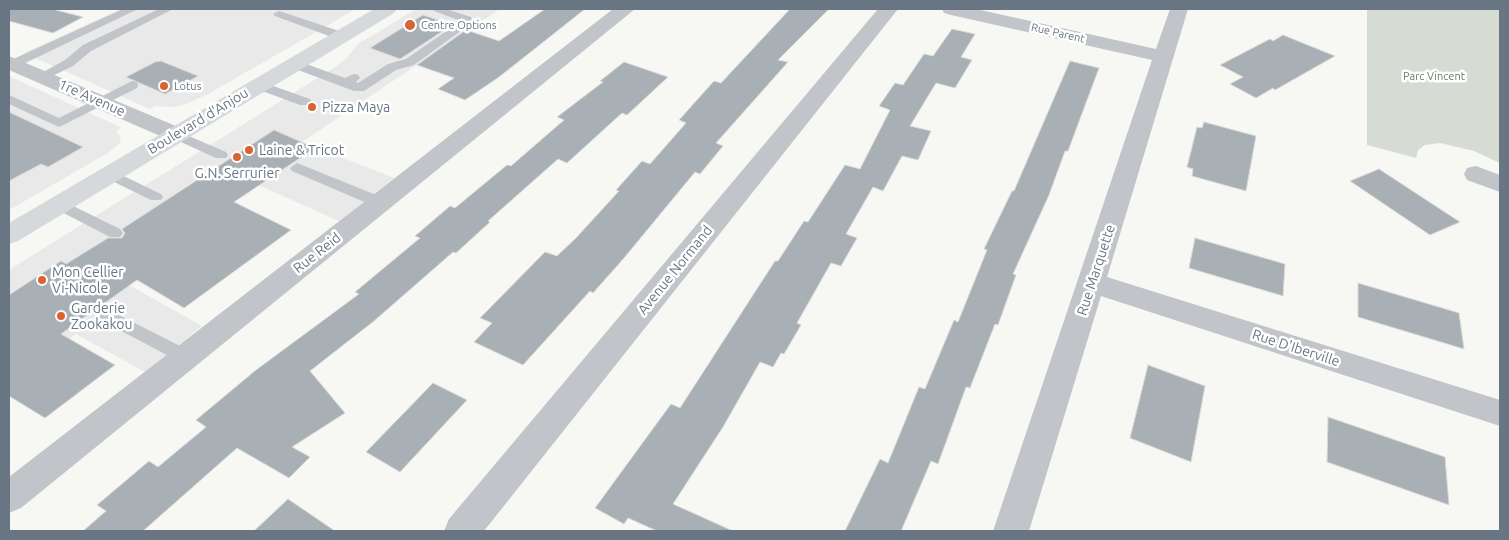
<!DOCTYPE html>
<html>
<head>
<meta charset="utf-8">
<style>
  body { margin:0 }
  #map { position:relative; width:1509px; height:540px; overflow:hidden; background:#f7f7f4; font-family:Ubuntu,sans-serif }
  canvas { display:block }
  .frame { position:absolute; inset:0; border:10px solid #687684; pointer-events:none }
</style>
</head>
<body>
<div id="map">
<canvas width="1509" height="540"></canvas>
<div class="frame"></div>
</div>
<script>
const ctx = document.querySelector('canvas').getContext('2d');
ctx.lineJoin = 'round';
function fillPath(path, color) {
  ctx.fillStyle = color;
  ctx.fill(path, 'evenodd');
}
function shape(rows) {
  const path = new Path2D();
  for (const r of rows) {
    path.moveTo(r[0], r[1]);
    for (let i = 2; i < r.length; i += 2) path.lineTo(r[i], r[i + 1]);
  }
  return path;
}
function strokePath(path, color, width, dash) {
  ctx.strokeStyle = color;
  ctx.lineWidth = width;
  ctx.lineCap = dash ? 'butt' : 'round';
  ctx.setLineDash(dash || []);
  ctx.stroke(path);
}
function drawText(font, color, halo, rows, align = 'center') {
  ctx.font = font + ' Ubuntu,sans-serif';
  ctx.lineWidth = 5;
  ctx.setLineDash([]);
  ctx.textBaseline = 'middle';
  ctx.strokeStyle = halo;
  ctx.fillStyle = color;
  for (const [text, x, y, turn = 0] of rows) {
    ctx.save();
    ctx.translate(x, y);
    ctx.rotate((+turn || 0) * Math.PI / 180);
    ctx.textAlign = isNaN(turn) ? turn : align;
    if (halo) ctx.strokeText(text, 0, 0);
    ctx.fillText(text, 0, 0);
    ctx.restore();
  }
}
const built = shape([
  [121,9,356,9,208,94,186,104,174,107,155,106,150,109,24,53],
  [416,9,500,9,302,142,394,178,339,221,245,179,109,274,202,326,145,372,76,334,9,382,9,270,332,69,346,59,358,44],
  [9,76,122,128,116,131,121,138,119,144,108,153,9,210]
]);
const green = shape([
  [1367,9,1500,9,1500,163,1474,151,1440,143,1425,145,1418,150,1416,158,1367,145]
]);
const building = shape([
  [9,9,52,9,83,17,53,33,9,21,9,9],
  [545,9,585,9,499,77,465,100,438,89,454,78,417,65,466,30,499,41,545,9],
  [790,9,829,9,778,60,788,62,716,143,723,146,700,174,695,172,624,258,593,293,590,291,523,365,474,342,492,323,480,318,545,252,557,256,576,238,619,191,616,190,642,161,650,164,686,123,679,120,714,81,721,83,790,9],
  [423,15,452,25,400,59,370,48,423,15],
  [952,29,975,34,961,57,972,60,955,88,936,83,910,126,931,131,918,160,902,156,883,191,873,187,846,234,857,238,841,266,831,263,797,323,801,325,784,354,781,353,773,367,760,362,723,427,673,504,733,531,657,531,628,518,624,524,595,508,671,404,680,408,775,261,778,261,804,221,808,222,845,165,860,169,890,110,879,106,895,83,903,85,924,54,933,56,952,29],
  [1283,35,1335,56,1275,90,1273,88,1256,98,1230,84,1243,77,1220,65,1270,39,1273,41,1283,35],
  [161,61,198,76,165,94,126,77,155,62,161,61],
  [1070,61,1099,68,1068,151,1065,151,1049,195,1013,274,1016,275,998,325,995,324,970,388,966,387,938,464,931,461,901,531,845,531,880,459,888,463,919,387,925,389,954,320,958,322,987,250,984,249,1012,191,1014,191,1070,61],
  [624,62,668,77,627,115,622,113,567,163,558,159,488,221,490,222,456,253,453,252,374,321,310,371,345,413,292,447,310,457,289,478,237,448,143,531,83,531,106,511,97,505,149,461,158,467,206,427,196,420,256,370,359,294,355,292,420,238,415,236,450,206,455,208,507,165,511,166,564,120,557,117,603,82,600,81,624,62],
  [9,112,83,147,48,167,41,164,9,181,9,112],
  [1204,122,1256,136,1246,191,1192,176,1193,169,1187,167,1197,127,1202,128,1204,122],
  [274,130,315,148,234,202,291,230,184,308,137,280,102,305,93,306,90,313,61,334,115,365,45,418,9,396,9,295,61,261,66,264,108,238,122,238,125,233,122,229,274,130],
  [1379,169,1437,207,1460,222,1430,235,1350,181,1379,169],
  [1195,238,1285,264,1283,296,1189,268,1195,238],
  [1358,283,1459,313,1464,349,1358,317,1358,283],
  [1148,365,1205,386,1191,462,1130,438,1148,365],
  [433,383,467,400,400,472,366,452,433,383],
  [1328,417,1445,457,1449,505,1327,462,1328,417],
  [288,499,335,531,254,531,288,499]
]);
const lane = shape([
  [123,9,138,9,17,67,9,67,9,61,123,9],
  [159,9,173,9,91,51,73,66,46,79,38,79,36,76,65,60,83,45,159,9],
  [429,9,446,9,471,17,473,22,414,65,396,70,364,91,354,91,290,67,288,64,294,60,298,61,345,78,354,74,358,75,360,78,356,82,358,83,388,64,406,59,461,21,429,9],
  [279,11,345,33,347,36,341,40,337,39,275,16,273,14,279,11],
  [132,81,137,82,138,85,137,88,59,127,9,104,9,95,59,118,132,81],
  [259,81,310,99,312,102,310,105,300,105,254,88,253,85,259,81],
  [175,130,226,152,228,155,226,158,216,158,170,137,168,134,170,131,175,130],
  [297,163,386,199,388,203,386,207,376,207,292,171,290,168,297,163],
  [109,169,161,194,163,197,161,200,151,200,104,177,102,174,109,169],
  [59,199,120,229,123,233,120,237,110,237,54,208,51,204,54,200,59,199],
  [101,306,192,352,195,357,192,362,186,364,180,362,95,317,92,312,95,307,101,306]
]);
const street = shape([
  [613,9,635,9,21,508,9,513,9,477,613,9],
  [878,9,898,9,484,531,444,531,449,519,878,9],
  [942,9,976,9,1156,49,1170,9,1188,9,1107,277,1500,400,1500,426,1101,296,1029,531,993,531,1152,60,951,15,944,13,942,9],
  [9,56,183,129,187,134,183,139,175,141,167,139,9,70,9,56],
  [1476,166,1500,175,1500,192,1467,180,1464,174,1467,168,1476,166]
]);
const secondary = shape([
  [374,9,397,9,394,13,18,241,9,244,9,223,374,9]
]);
const markers = [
  [410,25,6,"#d86333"],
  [164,86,5,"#d86333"],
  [312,107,5,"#d86333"],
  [249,150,5,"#d86333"],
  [237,157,5,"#d86333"],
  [42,280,5,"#d86333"],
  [61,316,5,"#d86333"]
];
const farPoinames = [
  ["Centre Options",421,25],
  ["Lotus",174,86]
];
const farStreetnames = [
  ["Rue Parent",1058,33,13]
];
const farParknames = [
  ["Parc Vincent",1434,76]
];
const streetNames = [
  ["1re Avenue",92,98,24],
  ["Boulevard d'Anjou",198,121,-31],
  ["Rue Reid",317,253,-38],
  ["Avenue Normand",675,270,-51],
  ["Rue Marquette",1096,270,-72],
  ["Rue D'Iberville",1296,348,18]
];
const poiNames = [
  ["Pizza Maya",322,107],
  ["Laine & Tricot",259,150],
  ["G.N. Serrurier",237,173,"center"],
  ["Mon Cellier",52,272],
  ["Vi-Nicole",52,288],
  ["Garderie",71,308],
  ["Zookakou",71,324]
];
fillPath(built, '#e8e9e8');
fillPath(green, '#d6dcd4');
fillPath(building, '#a8afb5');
strokePath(building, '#d9d9d7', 1);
fillPath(lane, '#c1c4c8');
fillPath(street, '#c1c4c8');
fillPath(secondary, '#d5d9dc');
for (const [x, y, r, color] of markers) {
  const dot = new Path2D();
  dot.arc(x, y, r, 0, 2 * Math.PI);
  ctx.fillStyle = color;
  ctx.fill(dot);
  strokePath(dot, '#fff', 2);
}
drawText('11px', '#687684', '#fff', farPoinames, 'left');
drawText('11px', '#687684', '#fff', farStreetnames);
drawText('11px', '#697b66', '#fff', farParknames);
drawText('14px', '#687684', '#fff', streetNames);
drawText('14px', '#687684', '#fff', poiNames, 'left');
</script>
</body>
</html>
